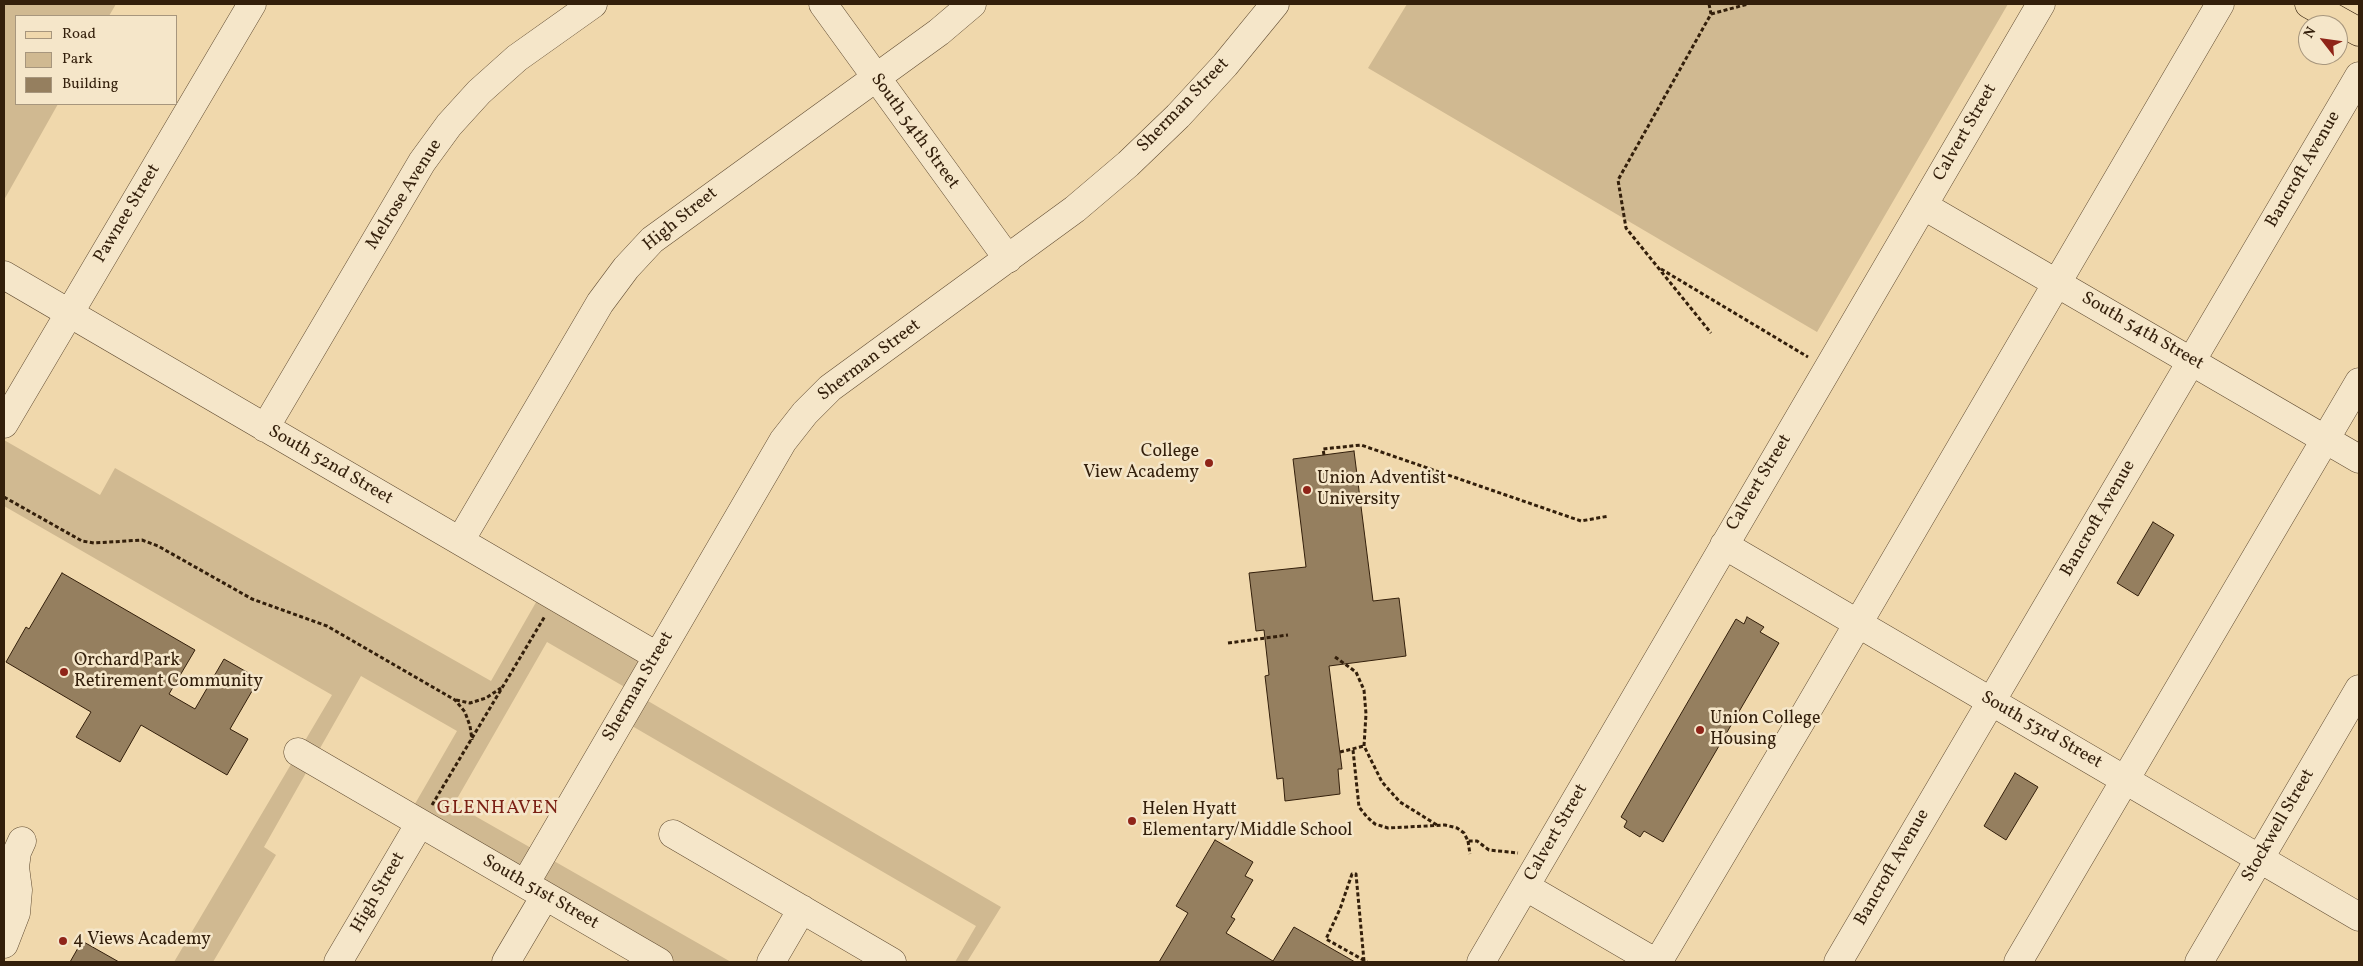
<!DOCTYPE html>
<html>
<head>
<meta charset="utf-8">
<style>
  body { margin:0 }
  #map { position:relative; width:2363px; height:966px; overflow:hidden; background:#f0d8ac; font-family:Vollkorn,serif }
  canvas { display:block }
  .frame { position:absolute; inset:0; border:5px solid #331f0b; pointer-events:none }
  .legend { position:absolute; left:15px; top:15px; width:162px; height:90px; box-sizing:border-box; background:#f5e6c9; border:1px solid #a7967d; margin:0; padding:6px 9px; list-style:none; font-size:15px; color:#331f0b }
  .legend li { display:flex; align-items:center; gap:10px; height:25px }
  .legend b { width:25px; border:1px solid #a7967d }
  .north { position:absolute; left:2298px; top:15px; width:50px; height:50px; box-sizing:border-box; background:#f5e6c9; border:1px solid #a7967d; border-radius:50%; rotate:300deg; font-size:14px; font-weight:700; line-height:20px; text-align:center; color:#331f0b }
  .north::after { content:''; display:block; margin:auto; width:18px; height:22px; background:#8f2418; clip-path:polygon(50% 0,100% 100%,50% 72%,0 100%) }
</style>
</head>
<body>
<div id="map">
<canvas width="2363" height="966"></canvas>
<div class="frame"></div>
<ul class="legend">
<li><b style="height:6px;background:#f0d8ac"></b>Road</li>
<li><b style="height:14px;background:#d0b991"></b>Park</li>
<li><b style="height:14px;background:#957f5f"></b>Building</li>
</ul>
<div class="north">N</div>
</div>
<script>
const ctx = document.querySelector('canvas').getContext('2d');
ctx.lineJoin = 'round';
function fillPath(path, color) {
  ctx.fillStyle = color;
  ctx.fill(path, 'evenodd');
}
function shape(rows) {
  const path = new Path2D();
  for (const r of rows) {
    path.moveTo(r[0], r[1]);
    for (let i = 2; i < r.length; i += 2) path.lineTo(r[i], r[i + 1]);
  }
  return path;
}
function strokePath(path, color, width, dash) {
  ctx.strokeStyle = color;
  ctx.lineWidth = width;
  ctx.lineCap = dash ? 'butt' : 'round';
  ctx.setLineDash(dash || []);
  ctx.stroke(path);
}
function drawText(font, color, halo, rows, align = 'center') {
  ctx.font = font + ' Vollkorn,serif';
  ctx.lineWidth = 5;
  ctx.setLineDash([]);
  ctx.textBaseline = 'middle';
  ctx.strokeStyle = halo;
  ctx.fillStyle = color;
  for (const [text, x, y, turn = 0] of rows) {
    ctx.save();
    ctx.translate(x, y);
    ctx.rotate((+turn || 0) * Math.PI / 180);
    ctx.textAlign = isNaN(turn) ? turn : align;
    if (halo) ctx.strokeText(text, 0, 0);
    ctx.fillText(text, 0, 0);
    ctx.restore();
  }
}
const green = shape([
  [4,4,116,4,109,16,16,16,16,104,58,104,4,200],
  [1407,4,2008,4,1817,332,1368,68],
  [4,440,100,495,115,468,491,681,543,590,657,656,636,694,1001,907,967,962,955,962,976,926,620,719,635,693,547,642,454,804,731,962,659,962,408,816,457,731,361,676,264,847,276,855,213,962,174,962,332,695,4,506]
]);
const building = shape([
  [1354,451,1373,601,1399,598,1406,656,1329,666,1342,769,1338,769,1340,794,1285,801,1283,778,1277,779,1265,676,1269,675,1264,630,1256,631,1249,573,1306,567,1293,459,1354,451],
  [2153,522,2174,535,2138,596,2117,583,2153,522],
  [62,573,195,650,169,694,195,709,224,659,259,679,230,729,248,739,227,775,141,725,120,762,76,737,91,712,6,662,26,627,29,629,62,573],
  [1747,617,1764,627,1760,632,1779,643,1663,842,1644,831,1640,837,1624,827,1627,821,1621,817,1736,619,1744,624,1747,617],
  [2015,773,2038,787,2006,840,1984,826,2015,773],
  [1215,840,1253,862,1245,876,1253,880,1231,917,1235,919,1226,933,1273,961,1294,927,1355,962,1159,962,1188,913,1176,906,1215,840],
  [82,941,119,962,70,962,82,941]
]);
const path = shape([
  [1709,4,1711,14,1618,180,1626,228,1711,333],
  [1711,14,1748,4],
  [1661,269,1808,357],
  [1324,455,1323,449,1361,445,1581,521,1609,516],
  [4,497,82,541,94,543,142,540,158,546,252,599,327,626,455,700,465,712,470,726,472,740],
  [1228,643,1288,635],
  [1335,657,1356,672,1364,690,1366,714,1364,746,1382,782,1400,802,1437,825],
  [456,700,470,703,486,698,501,688],
  [1353,750,1359,807,1367,817,1375,824,1388,828,1445,825,1457,828,1464,833,1468,841,1477,841,1489,850,1518,853],
  [1340,752,1364,746],
  [432,805,545,616],
  [1468,841,1470,854],
  [1364,961,1356,874,1352,874,1340,909,1326,939,1367,962]
]);
const minor = shape([
  [823,4,1008,259],
  [1924,206,2359,459],
  [4,275,657,656],
  [4,424,252,4],
  [265,428,422,162,449,125,479,92,517,58,593,4],
  [460,541,600,303,626,268,652,240,939,32,972,4],
  [1724,545,2359,917],
  [298,752,659,962],
  [673,834,892,962],
  [525,884,783,441,805,413,830,388,1075,209,1128,164,1178,116,1225,65,1275,4],
  [1526,887,1655,962],
  [4,944,16,913,18,890,15,867,17,852,22,841],
  [338,962,420,823],
  [506,962,545,896],
  [771,962,802,909],
  [1481,962,2041,4],
  [1658,962,1801,721,2220,4],
  [1838,962,2359,76],
  [2018,962,2359,382],
  [2199,962,2359,689]
]);
const major = shape([
  [2309,4,2359,32]
]);
const markers = [
  [1209,463,5,"#8f2418"],
  [1307,490,5,"#8f2418"],
  [64,672,5,"#8f2418"],
  [1700,730,5,"#8f2418"],
  [1132,821,5,"#8f2418"],
  [63,941,5,"#8f2418"]
];
const streetNames = [
  ["Sherman Street",1184,106,-46],
  ["South 54th Street",914,132,54],
  ["Calvert Street",1966,133,-60],
  ["Bancroft Avenue",2304,170,-60],
  ["Melrose Avenue",405,195,-58],
  ["Pawnee Street",128,214,-59],
  ["High Street",681,220,-39],
  ["South 54th Street",2142,332,30],
  ["Sherman Street",870,361,-37],
  ["South 52nd Street",330,466,30],
  ["Calvert Street",1760,483,-59],
  ["Bancroft Avenue",2099,519,-60],
  ["Sherman Street",639,687,-60],
  ["South 53rd Street",2041,731,30],
  ["Stockwell Street",2279,826,-60],
  ["Calvert Street",1557,833,-60],
  ["Bancroft Avenue",1893,868,-60],
  ["High Street",379,893,-60],
  ["South 51st Street",540,893,30]
];
const poiNames = [
  ["College",1199,453,"right"],
  ["View Academy",1199,474,"right"],
  ["Union Adventist",1317,480],
  ["University",1317,501],
  ["Orchard Park",74,662],
  ["Retirement Community",74,683],
  ["Union College",1710,720],
  ["Housing",1710,741],
  ["Helen Hyatt",1142,811],
  ["Elementary/Middle School",1142,832],
  ["4 Views Academy",73,941]
];
const neighbourhoodNames = [
  ["GLENHAVEN",498,810]
];
fillPath(green, '#d0b991');
fillPath(building, '#957f5f');
strokePath(building, '#331f0b', 1);
strokePath(minor, '#624d33', 29);
strokePath(major, '#331f0b', 29);
strokePath(path, '#331f0b', 3, [4, 2.5]);
strokePath(minor, '#f5e6c9', 28);
strokePath(major, '#f0d8ac', 28);
for (const [x, y, r, color] of markers) {
  const dot = new Path2D();
  dot.arc(x, y, r, 0, 2 * Math.PI);
  ctx.fillStyle = color;
  ctx.fill(dot);
  strokePath(dot, '#f5e6c9', 2);
}
drawText('18px', '#331f0b', '#f5e6c9', streetNames);
drawText('18px', '#331f0b', '#f5e6c9', poiNames, 'left');
ctx.letterSpacing = '1px';
drawText('19px', '#7a1f14', '#f5e6c9', neighbourhoodNames);
ctx.letterSpacing = '0px';
</script>
</body>
</html>
